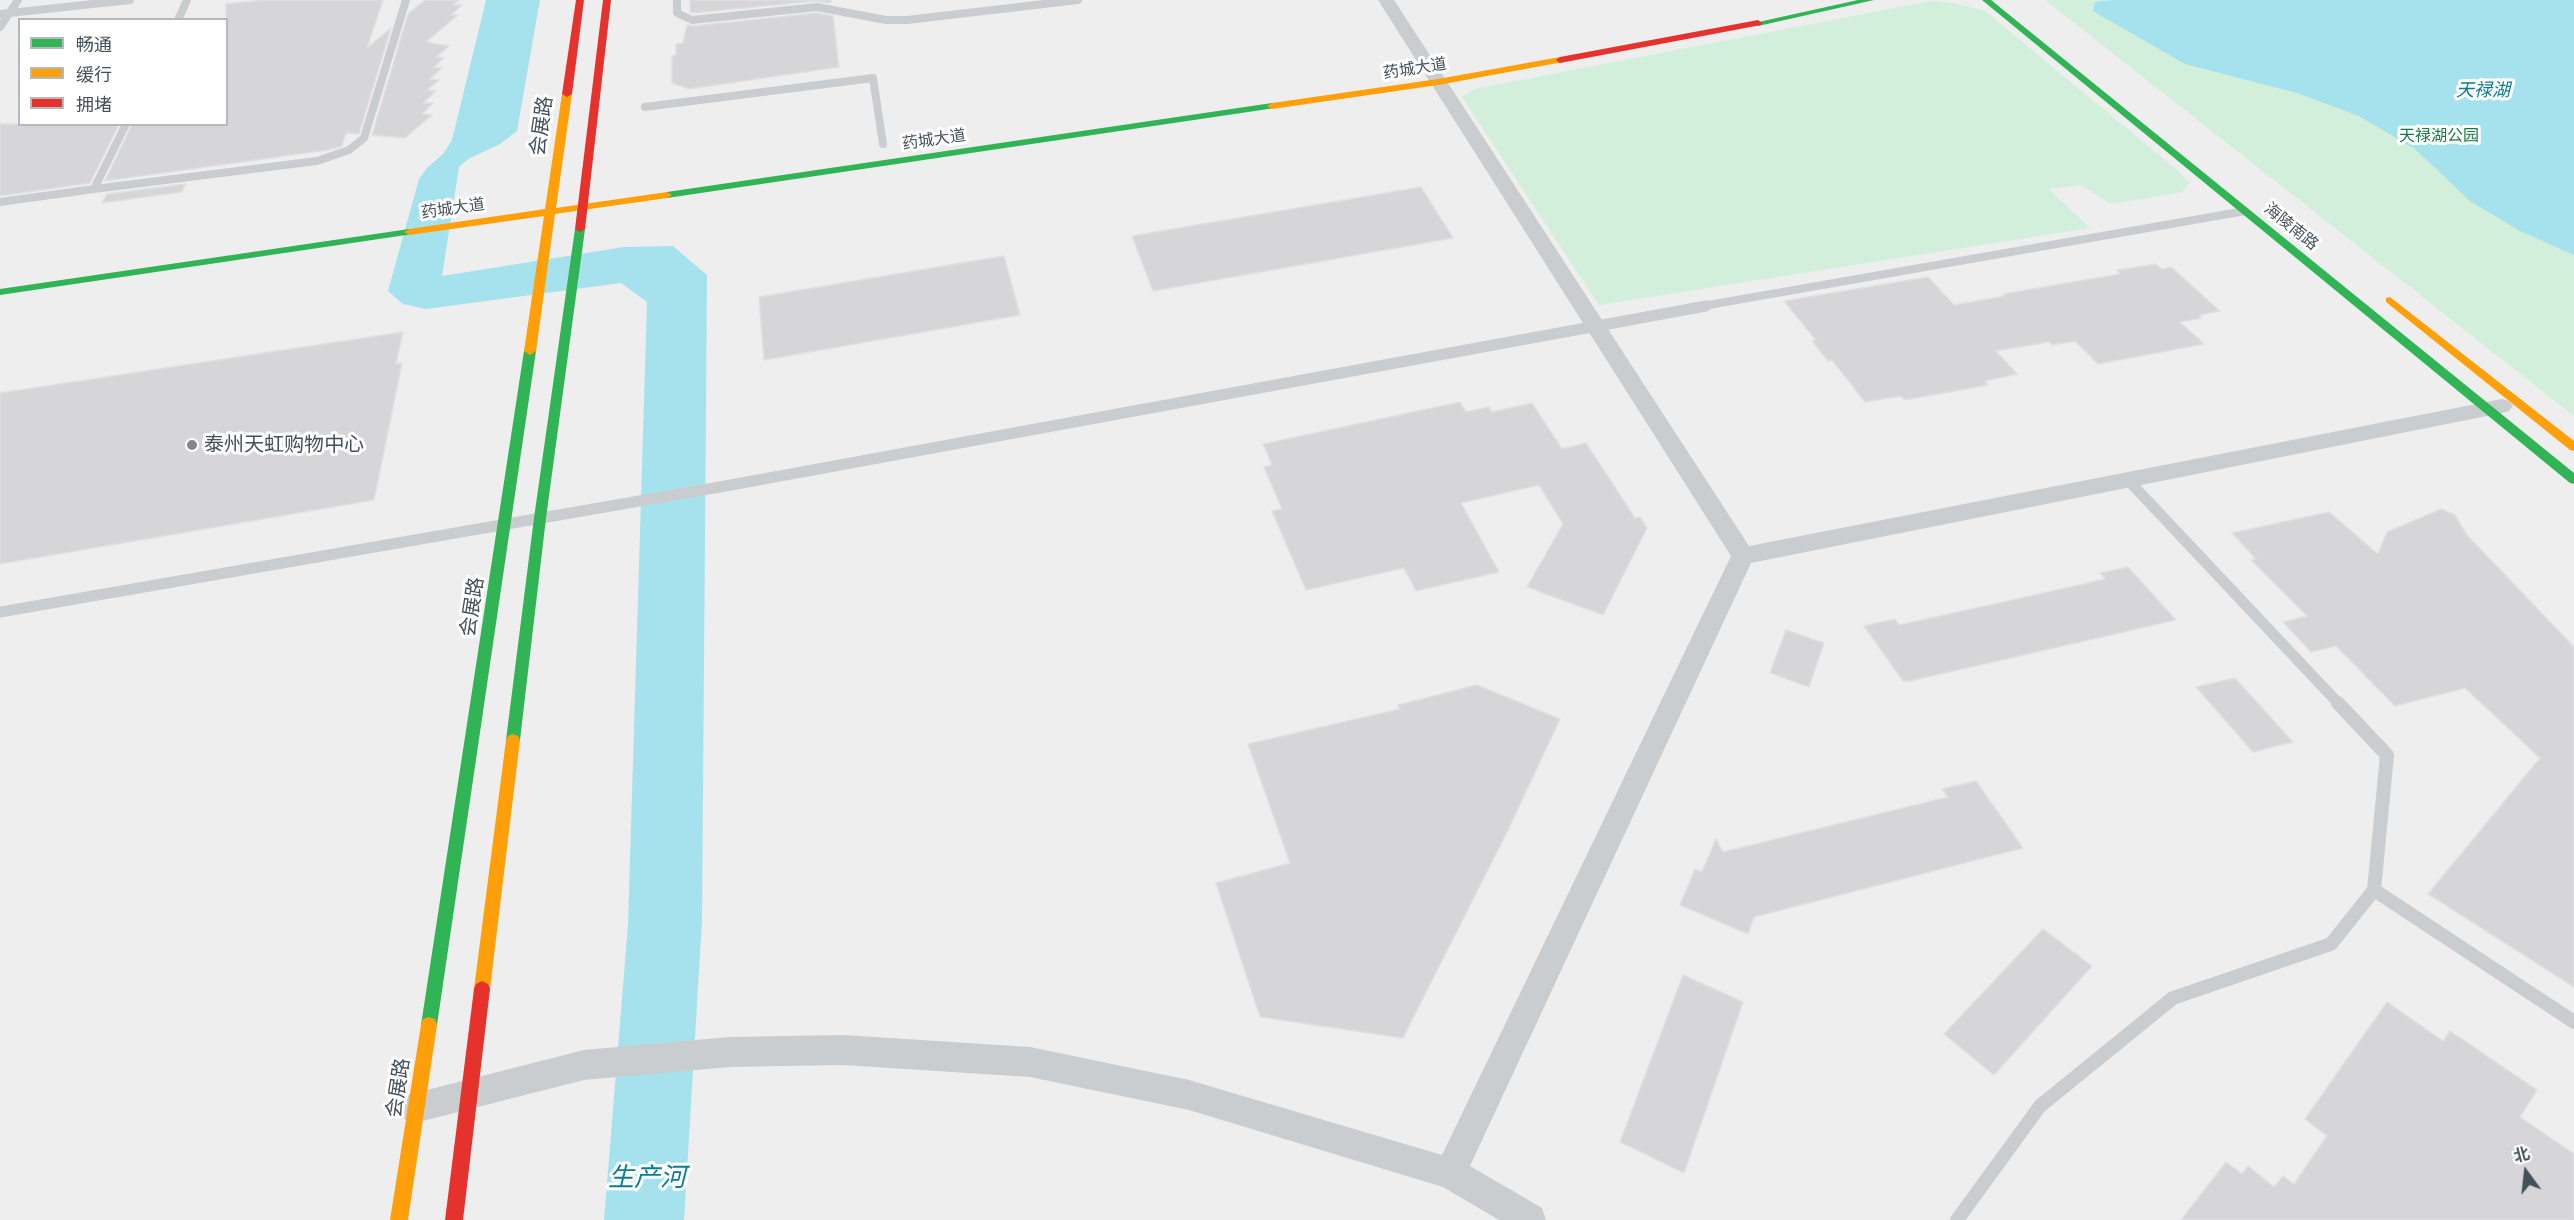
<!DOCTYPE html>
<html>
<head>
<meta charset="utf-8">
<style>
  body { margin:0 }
  #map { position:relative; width:2574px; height:1220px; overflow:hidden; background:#efeeee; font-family:Manrope,"Noto Sans SC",sans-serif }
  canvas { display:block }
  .legend { position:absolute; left:18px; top:18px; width:210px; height:108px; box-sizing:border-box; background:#fff; border:2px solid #b5b9bd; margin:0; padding:8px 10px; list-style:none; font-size:18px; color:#45515a }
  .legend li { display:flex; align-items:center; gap:12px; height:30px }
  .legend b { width:30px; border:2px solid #b5b9bd }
  .north { position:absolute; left:2496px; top:1142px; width:60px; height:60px; -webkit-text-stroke:4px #fff; paint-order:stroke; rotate:345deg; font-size:16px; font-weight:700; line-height:24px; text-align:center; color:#45515a }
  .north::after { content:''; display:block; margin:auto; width:21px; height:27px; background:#45515a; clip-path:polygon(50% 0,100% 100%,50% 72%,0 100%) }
</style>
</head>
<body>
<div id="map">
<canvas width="2574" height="1220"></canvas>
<ul class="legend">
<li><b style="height:8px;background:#30b455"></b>畅通</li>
<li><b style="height:8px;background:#ff9f0a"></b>缓行</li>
<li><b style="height:8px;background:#e5322d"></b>拥堵</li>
</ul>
<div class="north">北</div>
</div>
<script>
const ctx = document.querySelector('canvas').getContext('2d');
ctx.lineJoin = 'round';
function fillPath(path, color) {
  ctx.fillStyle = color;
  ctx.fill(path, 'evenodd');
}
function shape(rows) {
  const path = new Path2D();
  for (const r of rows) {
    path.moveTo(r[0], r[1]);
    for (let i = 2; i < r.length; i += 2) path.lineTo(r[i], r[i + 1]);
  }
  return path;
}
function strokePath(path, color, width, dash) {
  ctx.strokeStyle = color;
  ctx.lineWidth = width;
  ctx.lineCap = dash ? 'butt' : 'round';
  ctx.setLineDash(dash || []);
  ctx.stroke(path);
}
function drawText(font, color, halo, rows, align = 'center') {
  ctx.font = font + ' Manrope,"Noto Sans SC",sans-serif';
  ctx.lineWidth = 6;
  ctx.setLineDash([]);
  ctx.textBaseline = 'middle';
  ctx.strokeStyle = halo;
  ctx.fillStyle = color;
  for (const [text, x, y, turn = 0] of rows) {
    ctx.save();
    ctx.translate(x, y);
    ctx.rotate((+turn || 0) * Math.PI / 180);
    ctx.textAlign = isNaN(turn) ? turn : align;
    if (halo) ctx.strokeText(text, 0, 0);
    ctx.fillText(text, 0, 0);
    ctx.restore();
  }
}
const green = shape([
  [2045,0,2574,0,2574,416],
  [1931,1,1954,3,1985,11,2177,170,2189,183,2182,192,2111,204,2081,185,2049,189,2090,228,1599,305,1462,97,1474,89]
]);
const water = shape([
  [486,0,540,0,517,131,500,144,468,159,459,167,442,276,624,247,673,246,707,275,702,921,684,1220,604,1220,628,925,647,302,621,283,426,309,403,304,388,291,419,179,427,168,443,154,452,140],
  [2113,0,2574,0,2574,255,2520,231,2470,201,2415,149,2359,116,2297,93,2185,64,2093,11,2095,2]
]);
const building = shape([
  [264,0,383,0,367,48,391,28,359,134,346,133,342,146,328,150,105,181,132,124,226,124,226,4,264,0],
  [425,0,459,0,453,5,462,5,451,15,458,15,426,42,449,46,436,57,444,58,433,68,442,68,430,79,439,80,427,90,436,91,423,103,433,103,422,114,432,115,405,138,372,135,408,14,425,0],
  [690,0,831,0,831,3,816,1,693,13,690,12,690,0],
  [817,13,833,16,839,67,689,89,672,83,672,56,676,55,676,44,683,43,687,25,693,26,817,13],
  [0,124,119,124,90,183,0,196,0,124],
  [185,184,182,192,102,203,107,194,185,184],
  [1421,187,1453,238,1153,291,1132,236,1421,187],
  [1004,256,1020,315,764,360,759,297,1004,256],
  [2156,264,2162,269,2171,267,2220,311,2199,315,2202,318,2180,322,2204,344,2098,364,2075,341,2052,345,2049,342,1996,351,2017,374,1985,381,1988,385,1905,400,1901,396,1865,402,1832,360,1828,361,1812,341,1816,340,1784,301,1928,277,1954,305,2005,296,2003,294,2120,274,2117,270,2156,264],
  [403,332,396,364,402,363,374,500,0,564,0,393,403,332],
  [1460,402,1466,412,1489,407,1492,412,1532,403,1562,449,1586,443,1635,518,1640,517,1647,528,1603,615,1527,587,1563,524,1539,485,1461,503,1499,572,1416,591,1404,568,1306,590,1272,511,1282,509,1264,467,1272,465,1263,444,1460,402],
  [2441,509,2455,515,2466,534,2574,647,2574,987,2428,894,2540,758,2465,688,2395,706,2336,646,2311,652,2283,622,2307,616,2251,560,2256,559,2232,533,2329,512,2378,554,2387,532,2441,509],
  [2128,567,2176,620,1910,681,1903,681,1864,626,1895,619,1899,625,2017,599,2105,579,2100,573,2128,567],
  [1786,630,1824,643,1809,687,1770,673,1786,630],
  [2235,678,2293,742,2253,752,2196,687,2235,678],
  [1477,685,1560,719,1508,830,1403,1038,1260,1017,1216,883,1290,863,1248,744,1400,709,1398,705,1477,685],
  [1976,781,2023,848,1754,917,1748,934,1680,905,1695,869,1702,872,1716,839,1723,852,1948,797,1942,789,1976,781],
  [2043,929,2092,966,1994,1075,1944,1034,2043,929],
  [1683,975,1743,1002,1684,1173,1620,1142,1683,975],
  [2387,1002,2443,1041,2450,1031,2537,1090,2520,1117,2574,1154,2574,1220,2181,1220,2226,1162,2242,1174,2248,1166,2274,1187,2283,1176,2294,1184,2327,1136,2305,1119,2387,1002]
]);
const laneFar2 = shape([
  [677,0,677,13,692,20,817,7,886,20,907,20,1078,0],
  [0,14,130,0],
  [178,20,187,0],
  [0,27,18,0],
  [645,107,873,78,883,144],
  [94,189,317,161,349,150,364,138,406,0],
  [0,202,94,189,126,124],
  [1697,307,2245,211]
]);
const laneFar1 = shape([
  [2128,480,2340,705],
  [0,612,720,487,1706,306]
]);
const lane = shape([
  [2338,703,2387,755,2374,890],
  [1957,1220,2040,1106,2173,998,2331,944,2374,890,2574,1022]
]);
const street = shape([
  [1378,0,1394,0,1749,546,2502,399,2509,401,2513,406,2509,411,2502,413,1751,563,1470,1166,1542,1208,1546,1220,1499,1220,1443,1187,1189,1110,1030,1077,843,1065,730,1067,584,1080,415,1123,404,1119,399,1108,404,1097,415,1093,584,1050,730,1037,843,1035,1030,1047,1189,1080,1442,1155,1731,556,1378,0]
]);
const fast = shape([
  [1858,0,1874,0,1758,26,1754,23,1858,0],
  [1982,0,1991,0,2574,473,2574,484,2570,483,1982,0],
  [1272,103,1275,104,1275,108,667,198,662,195,667,192,1272,103],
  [580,226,585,229,546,518,520,740,518,744,513,746,508,744,506,740,534,518,575,229,580,226],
  [409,229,414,232,413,234,0,295,0,289,409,229],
  [530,347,536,351,437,1025,435,1031,429,1033,423,1031,421,1025,524,351,530,347]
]);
const slow = shape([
  [1560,57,1564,60,1563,62,1438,85,1272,109,1267,106,1272,103,1438,79,1560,57],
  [567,91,572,94,556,208,667,192,672,195,667,198,555,214,536,351,530,355,524,351,544,216,409,235,404,232,409,229,545,209,562,94,567,91],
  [2390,297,2574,441,2574,451,2570,450,2386,302,2386,298,2390,297],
  [513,734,518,736,520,740,490,989,488,994,482,997,476,994,474,989,506,740,508,736,513,734],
  [429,1017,435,1019,437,1025,408,1220,390,1220,421,1025,423,1019,429,1017]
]);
const jam = shape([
  [576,0,584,0,572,94,567,97,562,94,576,0],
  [603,0,611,0,585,229,580,232,575,229,603,0],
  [1758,20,1762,23,1761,25,1560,63,1556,60,1560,57,1758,20],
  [482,981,488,984,490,989,463,1220,445,1220,474,989,476,984,482,981]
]);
const markers = [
  [192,445,6,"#80888e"]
];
const farStreetnames = [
  ["药城大道",1415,69,-9],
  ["药城大道",934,140,-8],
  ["药城大道",453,209,-8],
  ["海陵南路",2291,227,39]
];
const farParknames = [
  ["天禄湖公园",2439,137]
];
const farWaternames = [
  ["天禄湖",2483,91]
];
const streetNames = [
  ["会展路",542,126,-82],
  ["会展路",473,607,-81],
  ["会展路",399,1088,-81]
];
const poiNames = [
  ["泰州天虹购物中心",204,445]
];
const nearWaternames = [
  ["生产河",647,1179]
];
fillPath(green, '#d1efdb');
fillPath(water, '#a5e2ed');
fillPath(building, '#d6d6d8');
strokePath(building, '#e0e0e1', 1.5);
strokePath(laneFar2, '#cacdcf', 8);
strokePath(laneFar1, '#cacdcf', 11);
strokePath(lane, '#cacdcf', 14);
fillPath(street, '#cacdcf');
fillPath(fast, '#30b455');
fillPath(slow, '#ff9f0a');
fillPath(jam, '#e5322d');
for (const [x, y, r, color] of markers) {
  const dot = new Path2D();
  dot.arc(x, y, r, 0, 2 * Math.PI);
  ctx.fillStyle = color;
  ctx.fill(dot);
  strokePath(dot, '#fff', 2);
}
drawText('16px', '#45515a', '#fff', farStreetnames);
drawText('16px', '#157c43', '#fff', farParknames);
drawText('italic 18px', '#0b7d91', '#fff', farWaternames);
drawText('20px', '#45515a', '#fff', streetNames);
drawText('20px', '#45515a', '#fff', poiNames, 'left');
drawText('italic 26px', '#0b7d91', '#fff', nearWaternames);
</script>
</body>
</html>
